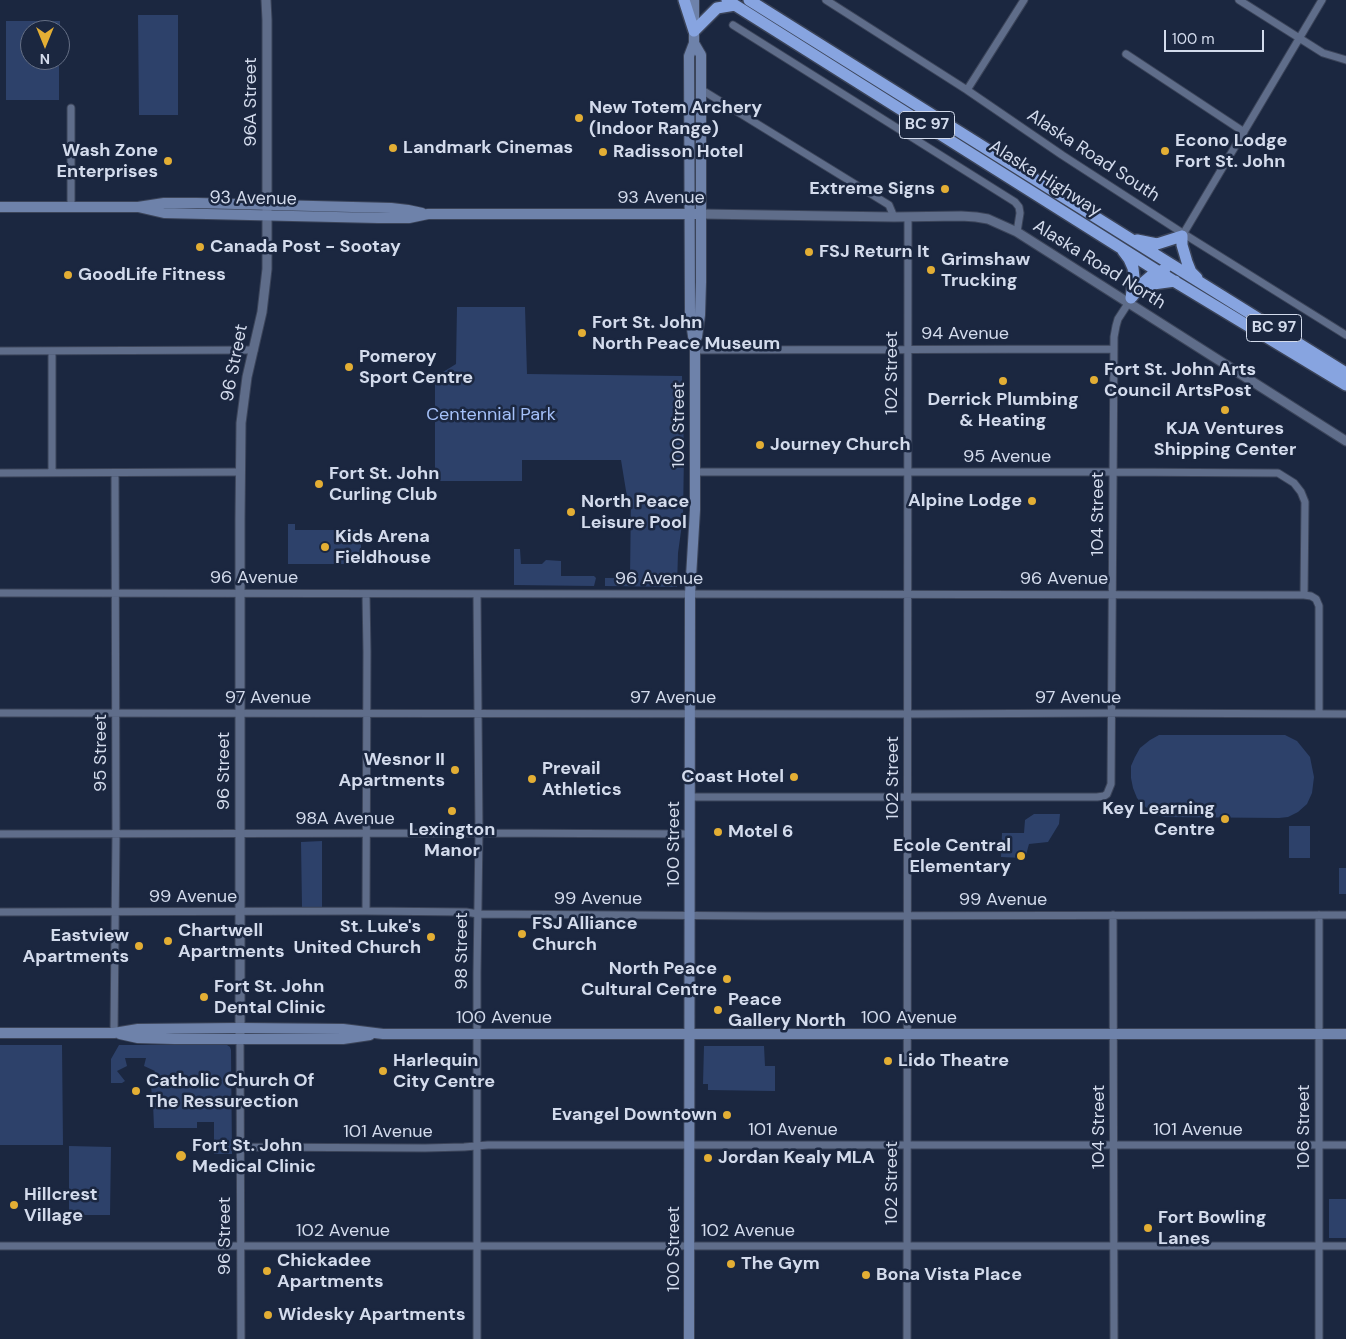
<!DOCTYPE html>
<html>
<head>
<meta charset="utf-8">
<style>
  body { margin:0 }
  #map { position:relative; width:1346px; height:1339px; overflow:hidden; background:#1b2740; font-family:"DM Sans",sans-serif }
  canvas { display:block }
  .north { position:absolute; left:20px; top:20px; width:50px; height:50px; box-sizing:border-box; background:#1b2740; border:1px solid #656f85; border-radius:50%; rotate:180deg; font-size:14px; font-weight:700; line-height:20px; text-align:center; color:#d3dbec }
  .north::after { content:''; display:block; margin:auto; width:18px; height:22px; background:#e3ae34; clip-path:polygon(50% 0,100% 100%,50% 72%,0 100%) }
  .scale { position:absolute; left:1164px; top:30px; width:100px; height:22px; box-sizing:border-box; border:2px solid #d3dbec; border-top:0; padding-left:6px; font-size:15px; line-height:18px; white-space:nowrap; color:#d3dbec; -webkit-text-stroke:4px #1b2740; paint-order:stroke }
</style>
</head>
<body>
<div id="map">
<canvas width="1346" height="1339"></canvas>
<div class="north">N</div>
<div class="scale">100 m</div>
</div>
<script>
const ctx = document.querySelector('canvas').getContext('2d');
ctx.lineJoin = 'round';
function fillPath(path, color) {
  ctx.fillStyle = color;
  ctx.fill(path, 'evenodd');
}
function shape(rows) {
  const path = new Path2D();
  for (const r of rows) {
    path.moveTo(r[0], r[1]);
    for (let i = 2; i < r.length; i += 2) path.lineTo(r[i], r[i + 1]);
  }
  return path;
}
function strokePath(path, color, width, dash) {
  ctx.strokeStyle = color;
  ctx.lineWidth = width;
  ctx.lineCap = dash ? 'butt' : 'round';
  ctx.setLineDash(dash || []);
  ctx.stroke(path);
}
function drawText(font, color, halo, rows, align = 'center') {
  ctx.font = font + ' "DM Sans",sans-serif';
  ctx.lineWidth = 5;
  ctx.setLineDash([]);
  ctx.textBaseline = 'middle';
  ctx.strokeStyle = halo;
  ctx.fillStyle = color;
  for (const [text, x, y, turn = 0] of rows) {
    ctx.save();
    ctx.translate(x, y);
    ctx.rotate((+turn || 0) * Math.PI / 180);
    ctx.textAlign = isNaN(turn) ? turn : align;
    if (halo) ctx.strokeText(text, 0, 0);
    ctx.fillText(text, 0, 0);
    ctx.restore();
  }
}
const green = shape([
  [138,15,178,15,178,115,139,115],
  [6,21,60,21,60,30,30,30,30,60,59,60,59,100,6,100],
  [457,307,525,307,527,374,682,376,684,453,683,517,678,553,677,587,605,586,605,578,630,578,631,497,627,497,621,460,522,460,522,481,435,481,435,377,456,364],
  [288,524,295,524,295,530,361,530,361,564,288,564],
  [514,549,520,549,521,564,542,564,546,560,561,561,561,576,594,576,596,578,594,586,514,585],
  [1159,735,1285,735,1297,741,1310,757,1314,777,1312,793,1307,804,1298,812,1288,817,1279,818,1164,817,1155,814,1143,805,1137,798,1133,788,1131,778,1131,766,1135,757,1140,748,1150,740],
  [1034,814,1060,814,1059,824,1048,842,1029,844,1026,855,1023,858,1001,857,1002,833,1024,833,1025,820],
  [1289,826,1310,826,1310,858,1289,858],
  [322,841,322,907,302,907,301,842],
  [1339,868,1346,868,1346,894,1339,894],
  [0,1045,62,1045,63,1145,0,1145],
  [119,1045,227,1045,230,1047,231,1050,232,1154,214,1154,214,1122,197,1122,197,1128,154,1128,153,1103,156,1103,156,1096,152,1096,151,1086,147,1086,147,1081,155,1071,144,1066,146,1058,125,1058,127,1066,117,1071,125,1081,122,1083,111,1083,111,1059],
  [704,1046,764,1046,765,1066,775,1066,775,1091,708,1090,708,1084,703,1084],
  [69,1146,111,1147,110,1215,69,1215],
  [1329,1199,1346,1199,1346,1238,1329,1238]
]);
const minor = shape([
  [826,0,967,90,1062,155,1184,234,1346,335],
  [1239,0,1323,53,1346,60],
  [733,25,1015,202,1019,207,1020,213,1017,232],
  [1126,54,1244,132],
  [702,90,889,205,894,217],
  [967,90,1024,0],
  [71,108,71,207],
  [1182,236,1322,0],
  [695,350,1114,349],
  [0,351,254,350],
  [695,472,1113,472,1278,473,1294,483,1301,492,1305,502,1304,595],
  [0,473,240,472],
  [52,473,52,351],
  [0,593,1304,595,1311,596,1316,599,1319,606,1319,714],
  [366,594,367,652,366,911],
  [0,713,908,714,1118,713,1346,714],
  [690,797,1097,797,1104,796,1107,794,1111,784,1114,337,1116,326,1118,319,1131,299],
  [0,834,479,833,690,834],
  [0,912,366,911,466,912,478,914,765,916,1346,915],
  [1113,915,1114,1339],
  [114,1033,116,833,115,473],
  [240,1039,241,1339],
  [240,1147,425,1148,464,1147,488,1145,1346,1145],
  [0,1246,1346,1246],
  [477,1339,477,973,479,833,477,594],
  [907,1339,908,217],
  [1319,1339,1319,915]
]);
const tertiary = shape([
  [701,214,894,217,961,216,976,217,988,219,1017,232,1346,441],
  [240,1035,240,519,241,423,247,377,262,312,267,269,267,20,266,0]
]);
const secondary = shape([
  [694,43,701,55,701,282,700,315,697,337],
  [0,207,138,207,164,203,197,203,391,208,408,210,422,213],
  [138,207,164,213,378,218,409,218,428,214,701,214],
  [0,1033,114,1033,138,1029,240,1028,343,1029,383,1034,1346,1034],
  [120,1034,138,1038,174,1039,343,1039,370,1035],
  [689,1339,690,594,695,510,695,350,690,315,689,56,694,43,694,0]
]);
const trunk = shape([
  [684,0,694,31,717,8,735,5],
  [727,0,1159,272,1346,385],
  [749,0,1156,255,1346,373],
  [1182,236,1182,245,1187,262,1191,272,1197,278],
  [1137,240,1157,244,1182,236],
  [1123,251,1129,259,1133,268,1134,277,1131,298],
  [1141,292,1153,284,1175,281],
  [1132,297,1144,282,1151,276,1165,269]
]);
const markers = [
  [579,118,5,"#e3ae34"],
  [393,148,5,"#e3ae34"],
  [1165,151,5,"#e3ae34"],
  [603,152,5,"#e3ae34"],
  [168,161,5,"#e3ae34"],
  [945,189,5,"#e3ae34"],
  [200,247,5,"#e3ae34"],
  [809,252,5,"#e3ae34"],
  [931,270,5,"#e3ae34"],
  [68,275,5,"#e3ae34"],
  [582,333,5,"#e3ae34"],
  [349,367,5,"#e3ae34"],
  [1094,380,5,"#e3ae34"],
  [1003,381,5,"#e3ae34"],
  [1225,410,5,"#e3ae34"],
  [760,445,5,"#e3ae34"],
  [319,484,5,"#e3ae34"],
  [1032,501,5,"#e3ae34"],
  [571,512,5,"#e3ae34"],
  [325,547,5,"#e3ae34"],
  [455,770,5,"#e3ae34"],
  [794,777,5,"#e3ae34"],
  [532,779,5,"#e3ae34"],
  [452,811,5,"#e3ae34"],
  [1225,819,5,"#e3ae34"],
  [718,832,5,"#e3ae34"],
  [1021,856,5,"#e3ae34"],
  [522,934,5,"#e3ae34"],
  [431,937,5,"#e3ae34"],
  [168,941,5,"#e3ae34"],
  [139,946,5,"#e3ae34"],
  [727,979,5,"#e3ae34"],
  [204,997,5,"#e3ae34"],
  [718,1010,5,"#e3ae34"],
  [888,1061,5,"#e3ae34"],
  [383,1071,5,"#e3ae34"],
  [136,1091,5,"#e3ae34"],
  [727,1115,5,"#e3ae34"],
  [181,1156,6,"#e3ae34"],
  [708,1158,5,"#e3ae34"],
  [14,1205,5,"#e3ae34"],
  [1148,1228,5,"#e3ae34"],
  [731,1264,5,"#e3ae34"],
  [267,1271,5,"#e3ae34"],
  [866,1275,5,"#e3ae34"],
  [268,1315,5,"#e3ae34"]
];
const shields = [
  [927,125,55],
  [1274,328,55]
];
const shieldNames = [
  ["BC 97",927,125],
  ["BC 97",1274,328]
];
const streetNames = [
  ["96A Street",251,102,-90],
  ["Alaska Road South",1093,156,33],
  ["Alaska Highway",1045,179,32],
  ["93 Avenue",661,198],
  ["93 Avenue",253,199,1],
  ["Alaska Road North",1099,265,32],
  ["94 Avenue",965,334],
  ["96 Street",235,363,-79],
  ["102 Street",892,373,-90],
  ["100 Street",679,425,-90],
  ["95 Avenue",1007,457],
  ["104 Street",1098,514,-90],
  ["96 Avenue",254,578],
  ["96 Avenue",659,579],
  ["96 Avenue",1064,579],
  ["97 Avenue",268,698],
  ["97 Avenue",673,698],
  ["97 Avenue",1078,698],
  ["95 Street",101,753,-90],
  ["96 Street",224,771,-90],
  ["102 Street",893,778,-90],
  ["98A Avenue",345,819],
  ["100 Street",674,844,-90],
  ["99 Avenue",193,897],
  ["99 Avenue",598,899],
  ["99 Avenue",1003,900],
  ["98 Street",462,951,-90],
  ["100 Avenue",504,1018],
  ["100 Avenue",909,1018],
  ["104 Street",1099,1127,-90],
  ["106 Street",1304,1127,-90],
  ["101 Avenue",793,1130],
  ["101 Avenue",1198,1130],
  ["101 Avenue",388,1132],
  ["102 Street",892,1183,-90],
  ["102 Avenue",343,1231],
  ["102 Avenue",748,1231],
  ["96 Street",225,1236,-90],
  ["100 Street",674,1249,-90]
];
const poiNames = [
  ["New Totem Archery",589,108],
  ["(Indoor Range)",589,129],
  ["Econo Lodge",1175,141],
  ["Fort St. John",1175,162],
  ["Landmark Cinemas",403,148],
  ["Wash Zone",158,151,"right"],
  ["Enterprises",158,172,"right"],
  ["Radisson Hotel",613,152],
  ["Extreme Signs",935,189,"right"],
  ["Canada Post - Sootay",210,247],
  ["FSJ Return It",819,252],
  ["Grimshaw",941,260],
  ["Trucking",941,281],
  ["GoodLife Fitness",78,275],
  ["Fort St. John",592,323],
  ["North Peace Museum",592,344],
  ["Pomeroy",359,357],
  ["Sport Centre",359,378],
  ["Fort St. John Arts",1104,370],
  ["Council ArtsPost",1104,391],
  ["Derrick Plumbing",1003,400,"center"],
  ["& Heating",1003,421,"center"],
  ["KJA Ventures",1225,429,"center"],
  ["Shipping Center",1225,450,"center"],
  ["Journey Church",770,445],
  ["Fort St. John",329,474],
  ["Curling Club",329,495],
  ["Alpine Lodge",1022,501,"right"],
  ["North Peace",581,502],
  ["Leisure Pool",581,523],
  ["Kids Arena",335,537],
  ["Fieldhouse",335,558],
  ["Wesnor II",445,760,"right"],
  ["Apartments",445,781,"right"],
  ["Prevail",542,769],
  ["Athletics",542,790],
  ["Coast Hotel",784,777,"right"],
  ["Key Learning",1215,809,"right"],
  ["Centre",1215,830,"right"],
  ["Lexington",452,830,"center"],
  ["Manor",452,851,"center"],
  ["Motel 6",728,832],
  ["Ecole Central",1011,846,"right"],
  ["Elementary",1011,867,"right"],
  ["FSJ Alliance",532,924],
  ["Church",532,945],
  ["St. Luke's",421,927,"right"],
  ["United Church",421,948,"right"],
  ["Chartwell",178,931],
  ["Apartments",178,952],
  ["Eastview",129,936,"right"],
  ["Apartments",129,957,"right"],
  ["North Peace",717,969,"right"],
  ["Cultural Centre",717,990,"right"],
  ["Fort St. John",214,987],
  ["Dental Clinic",214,1008],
  ["Peace",728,1000],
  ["Gallery North",728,1021],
  ["Harlequin",393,1061],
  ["City Centre",393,1082],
  ["Lido Theatre",898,1061],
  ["Catholic Church Of",146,1081],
  ["The Ressurection",146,1102],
  ["Evangel Downtown",717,1115,"right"],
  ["Fort St. John",192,1146],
  ["Medical Clinic",192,1167],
  ["Jordan Kealy MLA",718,1158],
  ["Hillcrest",24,1195],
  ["Village",24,1216],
  ["Fort Bowling",1158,1218],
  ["Lanes",1158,1239],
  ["Chickadee",277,1261],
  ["Apartments",277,1282],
  ["The Gym",741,1264],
  ["Bona Vista Place",876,1275],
  ["Widesky Apartments",278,1315]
];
const parkNames = [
  ["Centennial Park",491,415]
];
fillPath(green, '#2d416a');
strokePath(minor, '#3b4459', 9);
strokePath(tertiary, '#3b4459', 11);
strokePath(secondary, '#3b4459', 12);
strokePath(trunk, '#3b4459', 14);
strokePath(minor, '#5f6d8a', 7);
strokePath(tertiary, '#5f6d8a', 9);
strokePath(secondary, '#6e82aa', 10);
strokePath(trunk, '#87a4e0', 11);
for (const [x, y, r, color] of markers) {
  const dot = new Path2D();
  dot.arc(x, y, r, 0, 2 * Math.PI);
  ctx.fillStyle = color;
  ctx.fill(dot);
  strokePath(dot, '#1b2740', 2);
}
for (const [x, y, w] of shields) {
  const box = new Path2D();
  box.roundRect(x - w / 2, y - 13.5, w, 27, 4);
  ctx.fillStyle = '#1b2740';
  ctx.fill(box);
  strokePath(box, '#d3dbec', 1);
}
drawText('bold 16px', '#d3dbec', null, shieldNames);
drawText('18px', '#d3dbec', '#1b2740', streetNames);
drawText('bold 18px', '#d3dbec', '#1b2740', poiNames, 'left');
drawText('18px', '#a5c1f9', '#1b2740', parkNames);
</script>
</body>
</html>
